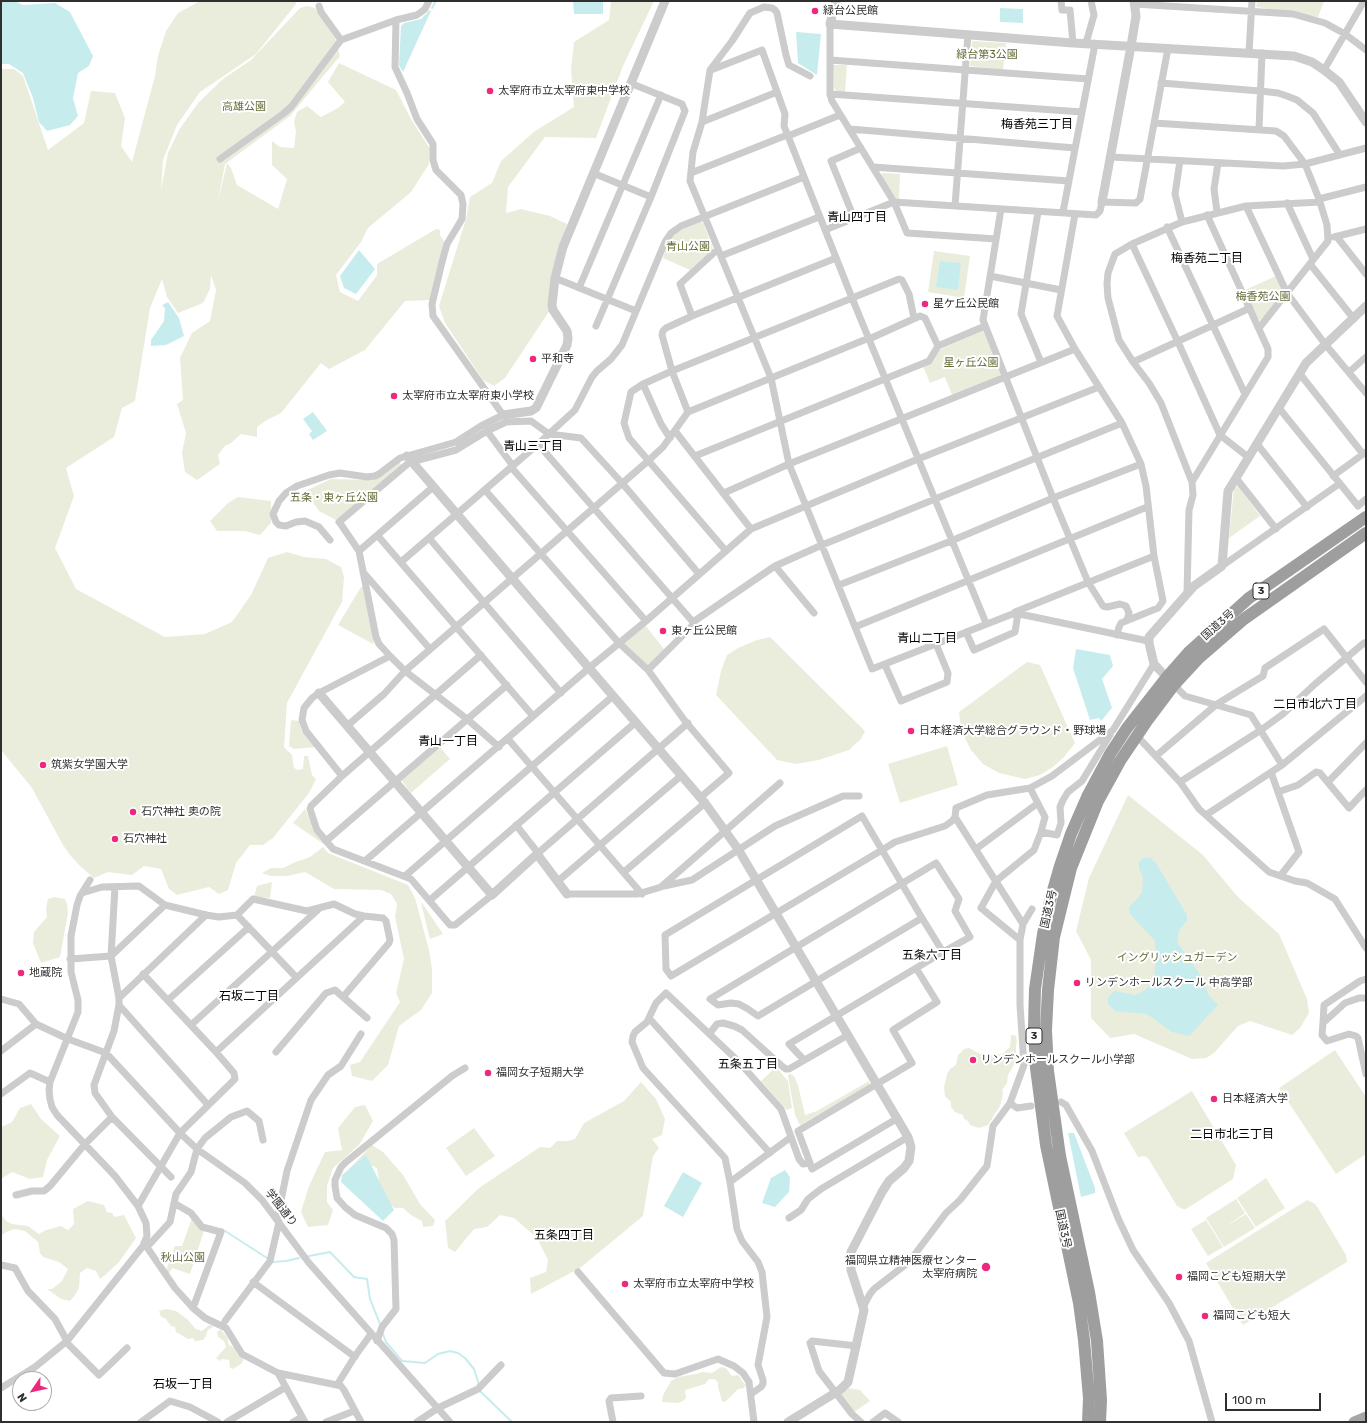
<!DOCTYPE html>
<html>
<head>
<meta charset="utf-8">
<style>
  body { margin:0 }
  #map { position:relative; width:1367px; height:1423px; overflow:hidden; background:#fff; font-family:Rubik,sans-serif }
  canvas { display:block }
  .frame { position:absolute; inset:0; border:2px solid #2f2f2f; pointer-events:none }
  .north { position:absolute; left:12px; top:1371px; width:40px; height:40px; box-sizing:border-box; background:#fff; border:1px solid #acacac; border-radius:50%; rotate:236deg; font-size:11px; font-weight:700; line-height:16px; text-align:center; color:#2f2f2f }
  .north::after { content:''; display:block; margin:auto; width:14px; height:18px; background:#ed297f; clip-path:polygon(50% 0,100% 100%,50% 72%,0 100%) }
  .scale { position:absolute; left:1225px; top:1393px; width:96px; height:18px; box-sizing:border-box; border:2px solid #2f2f2f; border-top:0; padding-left:5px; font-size:12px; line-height:14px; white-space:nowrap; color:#2f2f2f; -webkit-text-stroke:3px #fff; paint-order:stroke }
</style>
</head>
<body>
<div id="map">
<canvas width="1367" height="1423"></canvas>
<div class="frame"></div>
<div class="north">N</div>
<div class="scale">100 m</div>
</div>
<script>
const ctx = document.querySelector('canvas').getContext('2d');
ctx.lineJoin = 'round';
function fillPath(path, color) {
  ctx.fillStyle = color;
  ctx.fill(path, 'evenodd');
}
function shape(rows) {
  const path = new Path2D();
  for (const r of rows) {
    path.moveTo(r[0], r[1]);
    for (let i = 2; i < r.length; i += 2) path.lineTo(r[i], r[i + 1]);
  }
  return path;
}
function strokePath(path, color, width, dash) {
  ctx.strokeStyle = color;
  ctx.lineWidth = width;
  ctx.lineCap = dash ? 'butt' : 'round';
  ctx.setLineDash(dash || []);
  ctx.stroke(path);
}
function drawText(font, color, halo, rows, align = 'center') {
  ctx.font = font + ' Rubik,"Noto Sans JP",sans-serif';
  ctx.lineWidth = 4;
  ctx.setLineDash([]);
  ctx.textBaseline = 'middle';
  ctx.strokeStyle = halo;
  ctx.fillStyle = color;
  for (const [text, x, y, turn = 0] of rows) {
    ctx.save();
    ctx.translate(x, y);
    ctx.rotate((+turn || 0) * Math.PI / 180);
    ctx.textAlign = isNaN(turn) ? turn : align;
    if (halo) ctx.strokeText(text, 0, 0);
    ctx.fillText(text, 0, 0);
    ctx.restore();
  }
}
const green = shape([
  [200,1,296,1,296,4,256,54,200,92,177,125,163,160,161,190,168,153,179,130,198,103,223,79,251,60,300,8,307,6,315,8,335,38,340,56,290,116,225,164,218,201,227,163,231,168,237,185,278,209,287,179,272,165,272,141,280,147,294,148,296,131,294,122,297,112,307,106,321,117,338,108,345,102,328,82,339,63,396,90,411,119,430,149,429,164,411,192,368,228,361,242,336,275,340,292,358,301,377,275,377,264,436,229,440,230,440,235,445,243,430,300,405,301,365,350,329,369,321,363,281,413,267,420,257,427,257,437,241,434,231,443,225,446,218,455,220,464,197,480,185,472,182,453,186,433,177,404,183,400,180,358,192,333,210,321,216,290,211,275,210,289,203,303,178,313,167,297,162,279,150,308,135,401,122,408,114,437,66,468,74,496,55,548,76,589,165,637,205,634,232,622,251,595,268,558,287,552,304,557,326,559,341,567,344,577,342,602,287,703,284,747,292,755,294,768,298,770,303,769,304,756,308,756,312,775,316,779,309,793,273,838,263,845,250,845,236,863,228,890,219,894,209,887,177,895,169,889,161,869,144,866,132,875,108,872,94,878,80,866,70,855,63,845,32,788,1,750,1,69,14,69,23,76,48,150,84,123,91,91,115,93,125,118,121,146,132,162,155,76,158,56,166,31,178,13],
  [611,1,654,1,623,66,596,138,545,137,508,187,506,213,521,209,550,216,567,224,554,267,550,310,505,378,494,386,483,380,445,323,439,306,466,219,470,197,492,183,501,161,535,131,574,107,571,69,574,42,609,20],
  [1257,1,1324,1,1318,17,1256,7],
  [972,41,1006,43,1003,70,970,66],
  [833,65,847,65,845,93,837,92,834,88],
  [883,173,900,174,899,199,896,200,881,175],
  [700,221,703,223,713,249,690,270,663,258,668,242,672,236,677,232],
  [934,251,970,256,964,298,928,292],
  [1276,276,1284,291,1261,320,1257,319,1245,290],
  [982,331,986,332,1001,373,998,378,952,395,945,377,930,383,923,366,939,350],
  [399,462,402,465,336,520,319,511,305,491,331,479,371,480,380,477],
  [1238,486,1260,516,1229,538,1234,488],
  [238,497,271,501,271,523,260,535,245,531,217,531,210,521,228,503],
  [361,587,363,587,374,640,373,644,338,625],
  [645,625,664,649,647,667,624,645,624,641],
  [770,637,865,731,861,739,849,750,819,760,796,764,777,760,716,695,721,671,727,655,738,648,757,640],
  [1027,662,1040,665,1075,743,1064,757,1053,767,1040,775,1025,779,999,773,983,764,971,750,961,730,959,712],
  [291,720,299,721,301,730,315,747,294,749,289,746],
  [439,746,450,759,411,793,402,781,402,778],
  [947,746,958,785,900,803,888,764],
  [1128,795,1203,855,1237,896,1279,934,1307,999,1309,1013,1300,1028,1292,1035,1250,1021,1238,1026,1214,1053,1206,1058,1192,1059,1134,1034,1110,1038,1091,1018,1091,960,1076,931,1089,878],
  [305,809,316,832,326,845,325,845,293,823],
  [323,847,328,853,408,885,415,898,429,950,432,969,432,993,421,1010,399,1026,388,1065,372,1081,352,1076,350,1065,360,1062,400,1002,396,993,404,959,395,917,397,904,391,894,381,890,334,889,305,872,287,876,271,876,262,873,271,868,283,868,293,863,310,857],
  [272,882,270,898,254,897,257,886],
  [54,897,65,899,67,904,68,913,60,957,41,963,33,943,34,932,47,917,46,909,48,899],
  [421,903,422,903,443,934,430,939],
  [1011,1035,1013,1035,1016,1036,1017,1042,1016,1045,1016,1058,1015,1063,1008,1075,1007,1083,1002,1090,1003,1094,1000,1106,988,1125,979,1128,970,1125,968,1121,964,1119,963,1115,955,1112,951,1107,951,1102,945,1096,944,1087,947,1074,950,1069,956,1065,958,1055,964,1049,969,1048,980,1054,988,1056,1002,1054,1010,1047],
  [1335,1050,1366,1097,1366,1154,1336,1174,1279,1088],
  [776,1067,788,1081,792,1108,787,1110,761,1081],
  [789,1073,794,1076,798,1085,805,1115,817,1111,869,1081,870,1085,800,1125,795,1115,788,1076],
  [641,1082,656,1099,665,1119,662,1135,652,1139,659,1148,653,1156,643,1216,580,1268,531,1294,530,1278,546,1272,548,1260,537,1238,514,1218,500,1215,487,1227,474,1229,455,1252,448,1248,445,1221,479,1188,540,1147,550,1148,557,1141,567,1141,575,1139,584,1123,624,1101],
  [1192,1091,1236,1165,1233,1179,1186,1209,1183,1209,1177,1206,1148,1158,1144,1156,1138,1157,1124,1133],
  [31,1104,41,1119,60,1136,47,1160,43,1177,30,1179,12,1172,1,1179,1,1127,12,1122,20,1108],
  [365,1105,373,1121,359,1145,333,1168,327,1186,327,1202,333,1210,328,1225,308,1227,301,1212,309,1186,325,1152,342,1150,338,1128,355,1107],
  [474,1128,495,1156,466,1176,446,1148],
  [372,1145,383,1152,403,1175,420,1204,435,1220,433,1226,423,1227,422,1221,411,1215,403,1208,395,1208,388,1203,380,1189,377,1168,366,1163,348,1184,348,1170],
  [1266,1178,1285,1208,1256,1227,1237,1198],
  [1236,1199,1245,1213,1225,1227,1246,1214,1255,1228,1224,1247,1206,1218],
  [1307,1200,1315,1204,1318,1208,1346,1255,1347,1262,1243,1325,1206,1263],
  [88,1201,104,1205,107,1212,112,1213,114,1217,124,1215,136,1238,119,1262,105,1275,100,1279,96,1271,87,1268,80,1273,79,1288,75,1295,70,1301,61,1299,47,1289,52,1289,62,1281,68,1269,59,1262,43,1257,40,1253,38,1242,25,1231,14,1229,6,1232,1,1236,1,1214,6,1221,12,1224,28,1226,39,1234,46,1230,61,1226,68,1230,74,1224,73,1209],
  [192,1218,204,1231,190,1274,172,1268,169,1274,166,1270,175,1246,182,1246],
  [1206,1220,1223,1247,1208,1256,1191,1229],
  [166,1309,176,1311,187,1319,196,1329,202,1331,209,1325,214,1326,208,1330,206,1336,203,1340,195,1341,193,1338,188,1339,176,1332,175,1327,171,1326,165,1318,161,1317,159,1311],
  [221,1330,227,1337,229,1345,237,1349,237,1354,244,1359,241,1364,233,1369,230,1368,229,1360,222,1359,220,1361,216,1358,226,1347,224,1341,218,1337,217,1331],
  [721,1367,726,1368,732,1376,738,1375,740,1377,742,1381,746,1385,744,1388,738,1389,725,1402,722,1401,718,1387,718,1383,716,1380,713,1379,709,1379,705,1384,685,1390,686,1398,683,1401,678,1403,662,1402,663,1395,671,1381,678,1377,696,1374,702,1372,712,1373],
  [849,1388,860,1390,870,1401,854,1412,839,1396]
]);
const water = shape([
  [1,1,14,1,23,5,55,3,70,12,93,56,89,66,78,73,73,98,78,116,70,125,47,131,39,122,33,98,23,73,9,64,1,64],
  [573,1,603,1,603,14,574,14],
  [1000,8,1023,9,1023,23,1000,22],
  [430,10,431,11,403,72,399,65,401,26,404,23,421,19],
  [796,32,821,34,817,75,798,63],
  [359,250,375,269,356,294,344,288,340,276],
  [940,261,961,263,958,290,936,287],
  [168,302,179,318,184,336,166,345,151,346,151,340,164,321,165,308,162,305],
  [313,412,327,431,313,440,309,434,312,431,303,419],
  [1076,649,1110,655,1113,666,1102,679,1112,708,1101,721,1099,718,1090,720,1073,668],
  [1144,858,1150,858,1156,863,1187,915,1187,920,1179,931,1177,942,1202,977,1208,994,1218,1005,1189,1036,1172,1032,1147,1014,1115,1011,1108,1004,1108,997,1115,991,1135,995,1145,990,1150,985,1154,977,1156,959,1155,941,1130,914,1129,907,1142,893,1143,877,1139,869,1139,861],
  [1068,1133,1074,1133,1095,1188,1095,1193,1081,1197],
  [366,1155,394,1210,383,1221,341,1182,342,1175],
  [785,1170,790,1177,789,1192,775,1207,762,1203,771,1178],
  [683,1172,702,1183,683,1217,664,1206]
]);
const stream = shape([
  [432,8,436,1],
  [222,1229,267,1258],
  [309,1256,330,1252,354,1277,367,1279,370,1299,380,1324],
  [273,1262,286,1261,299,1258],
  [383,1334,386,1342,402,1361,425,1363,438,1354,450,1351,458,1353,465,1358,474,1369,479,1385],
  [480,1391,512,1422]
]);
const minor = shape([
  [1061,1,1062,10,1070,10,1073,43],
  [1135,4,1293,14,1325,23,1345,34,1366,50],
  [319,6,321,12,341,40],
  [830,24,830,94,832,101,894,202,907,233,996,239],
  [1086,43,1094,15,1091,1],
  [1249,53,1252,1],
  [830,60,1088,79],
  [711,70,762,50,785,114,784,126,788,136,852,298,986,623],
  [1324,70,1364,1],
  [810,76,789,65,786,55,777,13,775,10,772,8,764,7,750,13,732,41,710,70,702,122,693,152,690,181,771,378,789,464,872,669,1015,613,1148,641],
  [1161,83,1260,91,1278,93,1287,96,1297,100,1313,113,1340,155],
  [830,94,1082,112],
  [702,122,777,92],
  [1154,123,1276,131,1284,136,1305,164,1319,199,1327,225,1328,241,1259,328],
  [850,129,1075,148],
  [1259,129,1262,53],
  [788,136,840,115],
  [1111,157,1283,166,1305,164,1366,148],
  [220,159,283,114,291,107,341,40,396,20,417,15,425,9,429,1],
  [1180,161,1175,194,1182,222],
  [873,167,1069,181],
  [593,173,651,197],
  [691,173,787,135],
  [1319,199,1366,187],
  [1287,203,1313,259],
  [955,206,968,34],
  [1246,206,1287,293,1325,344,1366,393],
  [1001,209,983,320,1053,498,1088,582,1103,606,1107,607,1120,604,1126,606,1129,613,1127,620],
  [1038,212,1021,314,1041,362],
  [1063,212,1095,44],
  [1217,212,1214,189,1218,163],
  [1075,214,1057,316,1075,349,1122,423,1141,464,1146,486,1154,556,1163,601,1158,608,1121,623,1119,627,1117,635],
  [854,218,831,161,861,148],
  [1167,227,1245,394],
  [825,230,894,202,1096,215,1100,211,1102,202,1136,203,1140,199,1168,48],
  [1334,237,1366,229],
  [1337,237,1366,274],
  [1132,244,1178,342,1220,435,1248,457],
  [721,256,819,217],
  [1310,264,1354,319],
  [990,276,1061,290],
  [555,278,636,311],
  [579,288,661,95],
  [692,316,680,284,718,249],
  [596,326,651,197,685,111,682,104,630,83],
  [869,339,920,316,925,318,938,346],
  [1133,362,1250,308],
  [1349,372,1366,357],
  [1300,374,1363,454],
  [643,384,661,424,670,438],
  [1279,408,1358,506,1366,499],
  [688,412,672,371,662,335,663,331,666,328,692,316,836,258],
  [487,431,513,466],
  [675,431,751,529],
  [538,444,693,622],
  [1257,444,1307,507],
  [695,456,929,361,938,346,985,326],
  [411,461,339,522,340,523,359,551,376,637,379,644,390,656,405,671,467,719,499,747],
  [411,462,456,450,487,431,506,422,531,421,549,434,581,438,622,483,699,574],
  [511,467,646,621],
  [1333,476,1366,452],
  [1236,478,1276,529],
  [1192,482,1268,357,1268,349,1207,215],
  [485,490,619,643,648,670,685,721,729,773,701,797],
  [724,493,789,464,1075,349],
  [378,536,533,716],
  [429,538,561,693],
  [330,540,319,527,305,521,296,522,286,526,279,525,276,522,273,514,279,501,286,493,297,486,329,475,340,473,367,477,375,476,379,474,400,458,456,442,481,426,503,415,433,316,432,304,442,262,447,244,462,219,463,204,461,195,436,170,433,160,433,144,417,119,407,93,395,67,396,20],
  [359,551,433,487],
  [726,551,629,438,624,423,631,392,643,384,672,371,899,279,902,280,909,294,914,318],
  [401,562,538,444,575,410,592,377,597,371,611,359,622,345,665,242,671,233,681,226,804,177],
  [775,566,814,613],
  [1222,566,1339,484],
  [363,572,430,649],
  [839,585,951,541,1053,498,1141,464],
  [1187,593,1189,510,1193,495,1192,482,1161,403,1149,383,1133,362,1119,340,1108,298,1107,284,1108,273,1115,254,1132,244,1182,222,1246,206,1320,202],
  [1015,612,1154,556],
  [855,627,1147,507],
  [966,632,974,650,1015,632,1018,613],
  [481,655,342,776,311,806,310,809,317,830,333,849,411,879,450,925,455,925,492,895],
  [885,665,901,701,947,682,948,673,936,644],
  [648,670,692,626,693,622,775,566,822,545,1122,423],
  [1174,685,1185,696,1251,715,1282,765],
  [347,726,384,694,405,671,648,461,663,447,688,412,869,338],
  [1137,736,1180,782,1199,809,1269,872,1295,881,1307,883,1335,899,1366,948],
  [508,739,642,894],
  [1156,756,1217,704,1263,676,1265,668,1324,629,1366,682],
  [1271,772,1299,852,1281,875],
  [342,776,306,731,302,720,304,708,312,698,319,693,390,656],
  [1180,782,1261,730,1283,714,1315,684,1364,643],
  [1328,782,1366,743],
  [1278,792,1298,785,1316,772,1320,773,1349,808,1366,790],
  [1206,815,1282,765,1366,696],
  [955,817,1023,924],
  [516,825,538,853],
  [1041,832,1057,835,1061,823,1060,807,1063,800,1068,792,1082,781,1110,735],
  [326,841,507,685],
  [976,849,1038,803],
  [537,854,688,723],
  [365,861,589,668,646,621,751,529,918,459,1099,387],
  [624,872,705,803],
  [405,876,613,696],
  [558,881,682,775],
  [664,886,692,880,775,826,843,796,859,796],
  [115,887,111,956,165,905],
  [82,893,102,887,139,886,165,905,206,915,219,917,237,915,253,899,307,911,334,904,355,914,364,916],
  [567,894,638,894,661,887,780,783],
  [430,900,636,722],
  [237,915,296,977],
  [922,918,758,1016,748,1009,739,1004,731,1003,718,1005,710,999,936,863,959,899,955,911,970,937,943,952],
  [1020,940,981,908,996,881,1034,850,1041,832,1045,817,1030,788],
  [70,959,111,956,119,998,119,1005,114,1031,94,1085,95,1093,112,1117,171,1177],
  [143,974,216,1052],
  [343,997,367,1018],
  [119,998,206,915],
  [1366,998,1359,998,1345,1003,1323,1023,1322,1035,1327,1041,1349,1034,1356,1036,1358,1038,1366,1074],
  [1,999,19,1004,36,1024,68,1039,106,1053,180,1133,197,1149,245,1183,262,1200,309,1263,450,1422],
  [168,1000,249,927],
  [119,1005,208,1105],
  [649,1018,770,1153],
  [1323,1023,1324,1005,1360,981,1366,979],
  [191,1025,320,908],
  [710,1033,717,1024,723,1023,734,1026,742,1030,783,1067,786,1069,789,1069,848,1035],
  [1,1051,36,1024],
  [804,1060,789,1044,943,952,922,918,862,816,665,935,666,969,671,976,882,850,895,842,945,826,952,821,955,817,956,808,987,795,1030,788,1052,776,1113,730,1154,664],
  [1,1094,30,1073,50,1082],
  [1061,1102,1066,1105,1092,1151,1118,1218,1133,1250,1169,1303,1189,1341,1212,1422],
  [1010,1103,1017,1108,1031,1106],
  [810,1163,798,1131,912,1063,893,1030,937,1002,916,968],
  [730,1182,791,1137],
  [16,1195,32,1191,44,1191,50,1186,85,1144,112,1117],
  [174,1203,191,1213,202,1227,221,1232,193,1308],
  [138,1206,180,1133,235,1079,234,1073,216,1052,364,916,383,918,386,921,390,940,389,943,343,997,335,990,326,993,276,1052],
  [789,1218,801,1210,808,1199,821,1189,908,1137],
  [277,1220,287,1171,311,1100,328,1075,341,1066,361,1034],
  [144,1243,175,1288,193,1308,205,1318,226,1328,242,1354,278,1373,337,1385,355,1356,371,1334],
  [147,1247,170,1222,176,1194,191,1172,197,1149,205,1138,231,1117,247,1111,259,1121,263,1140],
  [1,1265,15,1268,28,1291,55,1319,67,1341],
  [578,1272,664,1373,675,1374,718,1359,734,1366,743,1373,749,1382,754,1422],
  [253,1282,355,1357],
  [863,1307,870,1294,874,1289,909,1262,946,1213,960,1200,987,1166,993,1126,1010,1103,1024,1065,1020,1005,1020,940,1023,924,1032,909],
  [225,1321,270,1261,279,1222],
  [377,1341,382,1327,396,1309,394,1240,392,1234,386,1228,355,1215,345,1207,337,1198,335,1186,335,1180,341,1167,346,1162,452,1076,465,1068],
  [66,1342,99,1375,127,1348],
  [857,1346,812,1341,810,1343,819,1371,852,1414,861,1422],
  [278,1373,305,1422],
  [337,1385,341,1386,344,1390,361,1422],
  [1,1388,35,1367,67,1341,143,1246,147,1236,146,1223,138,1206,115,1176,57,1115,52,1107,50,1099,49,1090,50,1082,78,1012,78,1000,71,972,71,936,77,905,80,896,90,880],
  [751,1394,761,1387,763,1384,763,1380,758,1365,767,1317,762,1272,758,1262,742,1241,737,1229,730,1182,725,1158,643,1068,632,1042,633,1036,635,1032,647,1022,656,1003,666,993,738,1061,781,1109,799,1159,803,1164,810,1163,812,1169,898,1118],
  [141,1422,170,1401,190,1407,218,1422],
  [227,1422,286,1387],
  [293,1422,302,1417],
  [326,1422,354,1411],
  [417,1422,438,1408,478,1389,501,1365],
  [613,1422,609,1401,611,1398,641,1396],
  [873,1422,885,1413,898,1422]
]);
const tertiary = shape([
  [836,1,830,24,1073,43,1294,56,1312,62,1324,70,1339,82,1366,122],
  [1102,202,1131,46,1136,16,1134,1],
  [503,415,531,411,536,408,567,345,568,338,567,331,553,310,552,305,555,278,563,247,665,1],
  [407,456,705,803,738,849,908,1137,911,1147,909,1161,904,1168,889,1181,882,1192,851,1252,851,1270,864,1310,848,1382,841,1389,835,1393,788,1422],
  [1170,681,1154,664,1149,643,1149,637,1194,586,1222,566,1228,491,1236,478,1306,363,1366,306],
  [319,693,492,895,537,854,567,894]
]);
const primary = shape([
  [1354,1422,1366,1417]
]);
const trunk = shape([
  [1088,1422,1089,1398,1084,1340,1079,1303,1046,1145,1036,1068,1034,1028,1035,989,1043,934,1050,901,1060,866,1071,834,1088,795,1110,754,1127,728,1167,677,1189,652,1249,598,1366,517],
  [1100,1422,1101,1400,1097,1341,1089,1292,1060,1156,1048,1071,1046,1030,1048,990,1054,937,1071,868,1098,801,1120,761,1147,721,1174,685,1199,658,1244,619,1366,533]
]);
const markers = [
  [815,11,4,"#ed297f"],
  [490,91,4,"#ed297f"],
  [925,304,4,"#ed297f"],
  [533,359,4,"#ed297f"],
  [394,396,4,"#ed297f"],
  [663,631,4,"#ed297f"],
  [911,731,4,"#ed297f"],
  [43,765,4,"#ed297f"],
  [133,812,4,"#ed297f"],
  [115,839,4,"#ed297f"],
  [21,973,4,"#ed297f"],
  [1077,983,4,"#ed297f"],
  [973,1060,4,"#ed297f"],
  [488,1073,4,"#ed297f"],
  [1214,1099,4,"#ed297f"],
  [986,1267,5,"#ed297f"],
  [1179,1277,4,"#ed297f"],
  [625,1284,4,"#ed297f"],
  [1205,1316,4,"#ed297f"]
];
const shields = [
  [1261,591,16],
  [1034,1036,16]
];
const shieldNames = [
  ["3",1261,591],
  ["3",1034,1036]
];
const poiNames = [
  ["緑台公民館",823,11],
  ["太宰府市立太宰府東中学校",498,91],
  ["星ケ丘公民館",933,304],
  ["平和寺",541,359],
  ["太宰府市立太宰府東小学校",402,396],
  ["東ヶ丘公民館",671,631],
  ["日本経済大学総合グラウンド・野球場",919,731],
  ["筑紫女学園大学",51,765],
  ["石穴神社 奥の院",141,812],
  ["石穴神社",123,839],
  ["地蔵院",29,973],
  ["リンデンホールスクール 中高学部",1085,983],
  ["リンデンホールスクール小学部",981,1060],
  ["福岡女子短期大学",496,1073],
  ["日本経済大学",1222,1099],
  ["福岡県立精神医療センター",977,1261,"right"],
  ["太宰府病院",977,1274,"right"],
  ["福岡こども短期大学",1187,1277],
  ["太宰府市立太宰府中学校",633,1284],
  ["福岡こども短大",1213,1316]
];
const parkNames = [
  ["緑台第3公園",987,55],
  ["高雄公園",244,107],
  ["青山公園",688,247],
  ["梅香苑公園",1263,297],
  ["星ヶ丘公園",971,363],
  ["五条・東ヶ丘公園",334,498],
  ["イングリッシュガーデン",1177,958],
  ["秋山公園",183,1258]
];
const streetNames = [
  ["国道3号",1218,625,-42],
  ["国道3号",1049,909,-77],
  ["学園通り",281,1208,52],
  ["国道3号",1063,1229,78]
];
const neighbourhoodNames = [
  ["梅香苑三丁目",1037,125],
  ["青山四丁目",857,218],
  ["梅香苑二丁目",1207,259],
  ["青山三丁目",533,447],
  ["青山二丁目",927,639],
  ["二日市北六丁目",1315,705],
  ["青山一丁目",448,742],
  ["五条六丁目",932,956],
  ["石坂二丁目",249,997],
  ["五条五丁目",748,1065],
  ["二日市北三丁目",1232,1135],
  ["五条四丁目",564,1236],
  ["石坂一丁目",183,1385]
];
fillPath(green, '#ebeddc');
fillPath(water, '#c7eced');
strokePath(stream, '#c7eced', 2);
strokePath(minor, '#ccc', 7);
strokePath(tertiary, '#ccc', 9);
strokePath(primary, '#a7a7a7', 11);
strokePath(trunk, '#9e9e9e', 12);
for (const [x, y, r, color] of markers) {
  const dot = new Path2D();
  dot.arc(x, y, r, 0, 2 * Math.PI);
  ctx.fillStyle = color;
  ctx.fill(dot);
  strokePath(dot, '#fff', 1.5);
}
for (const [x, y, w] of shields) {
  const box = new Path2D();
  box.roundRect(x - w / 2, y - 8, w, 16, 3);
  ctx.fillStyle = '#fff';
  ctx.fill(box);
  strokePath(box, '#2f2f2f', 1);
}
drawText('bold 10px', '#2f2f2f', null, shieldNames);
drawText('11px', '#2f2f2f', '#fff', poiNames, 'left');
drawText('11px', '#646d3a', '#fff', parkNames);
drawText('11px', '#2f2f2f', '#fff', streetNames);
drawText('12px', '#000', '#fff', neighbourhoodNames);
</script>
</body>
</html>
